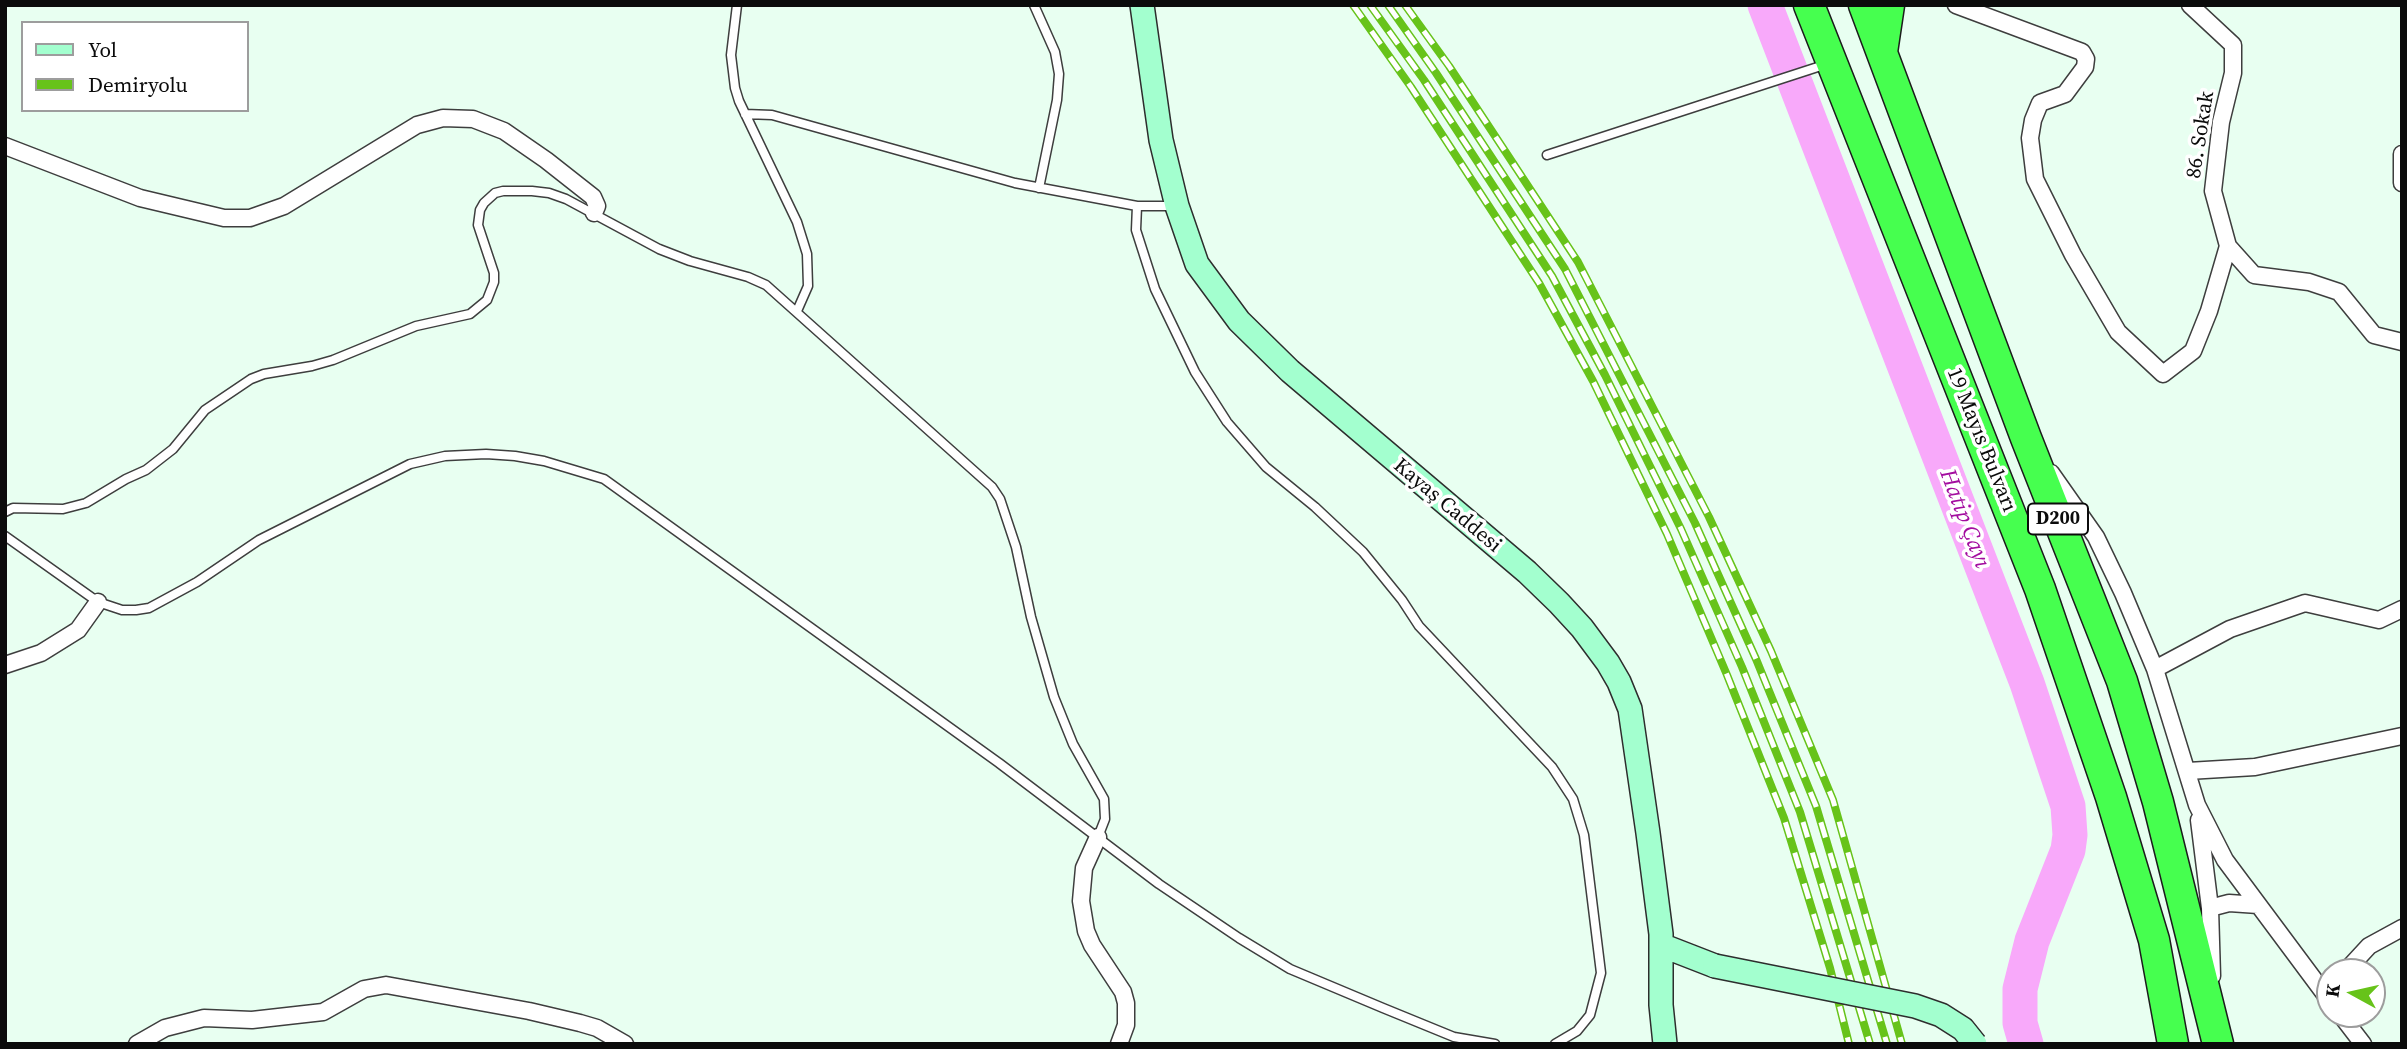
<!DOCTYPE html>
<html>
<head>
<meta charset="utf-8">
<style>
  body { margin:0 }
  #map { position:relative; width:2407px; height:1049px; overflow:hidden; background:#e8fff1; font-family:"Source Serif 4",serif }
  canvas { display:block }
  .frame { position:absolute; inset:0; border:7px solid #0b0b0b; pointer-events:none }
  .legend { position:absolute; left:21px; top:21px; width:228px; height:91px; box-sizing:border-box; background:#fff; border:2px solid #9d9d9d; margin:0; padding:9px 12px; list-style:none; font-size:21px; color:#0b0b0b }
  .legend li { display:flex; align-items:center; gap:14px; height:35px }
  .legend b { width:35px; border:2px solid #9d9d9d }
  .north { position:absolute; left:2316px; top:958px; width:70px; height:70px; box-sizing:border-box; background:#fff; border:2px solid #9d9d9d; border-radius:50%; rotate:278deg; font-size:19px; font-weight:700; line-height:28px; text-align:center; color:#0b0b0b }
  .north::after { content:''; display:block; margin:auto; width:24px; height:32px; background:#67c31a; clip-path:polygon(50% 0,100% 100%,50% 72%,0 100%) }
</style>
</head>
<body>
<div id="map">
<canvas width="2407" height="1049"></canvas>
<div class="frame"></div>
<ul class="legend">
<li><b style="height:9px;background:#a3ffcf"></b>Yol</li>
<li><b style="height:9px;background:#67c31a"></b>Demiryolu</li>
</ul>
<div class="north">K</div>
</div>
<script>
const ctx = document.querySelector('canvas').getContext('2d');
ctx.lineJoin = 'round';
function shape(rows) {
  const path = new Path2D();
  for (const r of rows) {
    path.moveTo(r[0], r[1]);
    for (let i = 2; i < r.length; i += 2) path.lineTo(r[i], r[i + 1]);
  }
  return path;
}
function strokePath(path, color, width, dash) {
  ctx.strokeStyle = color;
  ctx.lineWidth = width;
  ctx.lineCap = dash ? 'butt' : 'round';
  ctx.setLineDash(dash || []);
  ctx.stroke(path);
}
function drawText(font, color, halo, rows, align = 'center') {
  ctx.font = font + ' "Source Serif 4",serif';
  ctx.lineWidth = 7;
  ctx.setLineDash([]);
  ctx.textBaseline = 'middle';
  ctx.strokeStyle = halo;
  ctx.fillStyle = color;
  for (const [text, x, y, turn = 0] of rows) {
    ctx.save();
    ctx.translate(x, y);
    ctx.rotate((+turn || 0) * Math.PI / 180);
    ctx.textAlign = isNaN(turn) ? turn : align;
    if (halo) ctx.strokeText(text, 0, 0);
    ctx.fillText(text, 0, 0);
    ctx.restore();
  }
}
const river = shape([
  [1765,5,2027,683,2068,806,2070,835,2068,850,2032,941,2020,989,2020,1023,2026,1044]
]);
const lane = shape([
  [737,5,731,55,735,88,739,101,797,222,807,254,808,286,797,311],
  [1034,5,1055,52,1059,74,1057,100,1039,188],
  [745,114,772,115,1015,183,1137,206,1174,206],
  [1547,155,1827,64],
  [1137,206,1136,230,1155,289,1195,372,1227,422,1266,467,1315,507,1363,552,1402,600,1419,626,1552,767,1573,799,1584,835,1601,973,1590,1015,1577,1031,1555,1044],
  [5,512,13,508,63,509,86,503,126,479,146,470,173,449,205,410,251,379,264,374,312,366,333,360,416,326,470,314,487,300,494,282,494,273,478,225,480,210,484,203,495,193,503,191,532,191,549,193,566,199,659,249,690,261,748,277,766,285,992,487,1000,499,1016,547,1031,617,1054,697,1073,744,1104,799,1105,819,1098,837],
  [5,536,98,602,122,610,136,610,149,608,197,582,259,540,410,464,445,456,486,454,515,456,544,461,604,479,999,763,1159,884,1239,938,1290,969,1383,1008,1454,1037,1495,1044]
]);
const street = shape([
  [1956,5,2082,52,2086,59,2085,67,2065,94,2040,103,2033,120,2030,138,2035,179,2073,255,2118,332,2163,374,2193,351,2209,311,2228,246],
  [2190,5,2233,45,2233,73,2221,122,2213,191,2228,246,2254,275,2309,282,2339,292,2374,335,2402,342],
  [5,146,140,198,224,218,250,218,284,206,417,125,443,118,473,119,504,131,546,160,593,197,597,206,594,213],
  [2402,154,2402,183],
  [2051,473,2096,537,2123,593,2155,669,2197,805,2225,860,2330,1001],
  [5,665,41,653,78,630,98,602],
  [2155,669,2230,629,2305,603,2379,620,2402,609],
  [2188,771,2255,767,2402,736],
  [2199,820,2210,908,2212,976],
  [1098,837,1084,868,1081,901,1086,931,1092,945,1123,992,1126,1003,1126,1025,1119,1044],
  [2210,908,2229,903,2258,905],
  [2345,972,2369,946,2402,928],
  [2340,1014,2363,1044],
  [137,1044,165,1028,204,1018,252,1020,323,1012,364,989,386,985,529,1011,580,1023,597,1028,625,1044]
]);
const secondary = shape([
  [1142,5,1161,140,1177,206,1197,264,1239,321,1290,371,1527,572,1559,603,1582,628,1608,663,1619,682,1630,709,1648,833,1661,934,1661,1005,1665,1044],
  [1661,945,1715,966]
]);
const highway = shape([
  [1809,5,2040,589,2111,797,2154,940,2173,1044],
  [1864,5,2026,438,2122,681,2158,802,2218,1044],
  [1882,52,1889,5]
]);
const rail = shape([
  [1353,5,1411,87,1539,283,1593,381,1667,534,1727,675,1784,818,1830,968,1849,1044],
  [1370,5,1424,80,1552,276,1605,375,1681,529,1742,667,1800,812,1870,1044],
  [1388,5,1436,73,1565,269,1695,523,1756,659,1816,806,1887,1044],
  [1405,5,1449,66,1578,262,1709,517,1771,651,1833,800,1902,1044]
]);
const secondaryBridge = shape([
  [1715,966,1915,1006,1941,1015,1963,1029,1975,1044]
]);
const shields = [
  [2058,519,60]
];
const shieldNames = [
  ["D200",2058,519]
];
const streetNames = [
  ["86. Sokak",2201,135,-81],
  ["19 Mayıs Bulvarı",1981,440,68],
  ["Kayaş Caddesi",1447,506,40]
];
const waterNames = [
  ["Hatip Çayı",1964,519,69]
];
strokePath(river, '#f8a9fa', 35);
strokePath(lane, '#3e3e3e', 11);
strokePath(street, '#3e3e3e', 19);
strokePath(secondary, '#2d2d2d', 26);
strokePath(highway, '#1c1c1c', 33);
strokePath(lane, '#fff', 8);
strokePath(street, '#fff', 16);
strokePath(secondary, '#a3ffcf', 23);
strokePath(highway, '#46ff4f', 30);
strokePath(rail, '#67c31a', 8);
strokePath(rail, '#fff', 5, [16]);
strokePath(secondaryBridge, '#2d2d2d', 26, []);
strokePath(secondaryBridge, '#a3ffcf', 23);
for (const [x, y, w] of shields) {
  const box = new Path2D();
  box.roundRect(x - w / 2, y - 15.5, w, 31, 5);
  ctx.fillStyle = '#fff';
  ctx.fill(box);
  strokePath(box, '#0b0b0b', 2);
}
drawText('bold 19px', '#0b0b0b', null, shieldNames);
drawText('21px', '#0b0b0b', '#fff', streetNames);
drawText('italic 23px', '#a30d9f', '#fff', waterNames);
</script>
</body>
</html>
